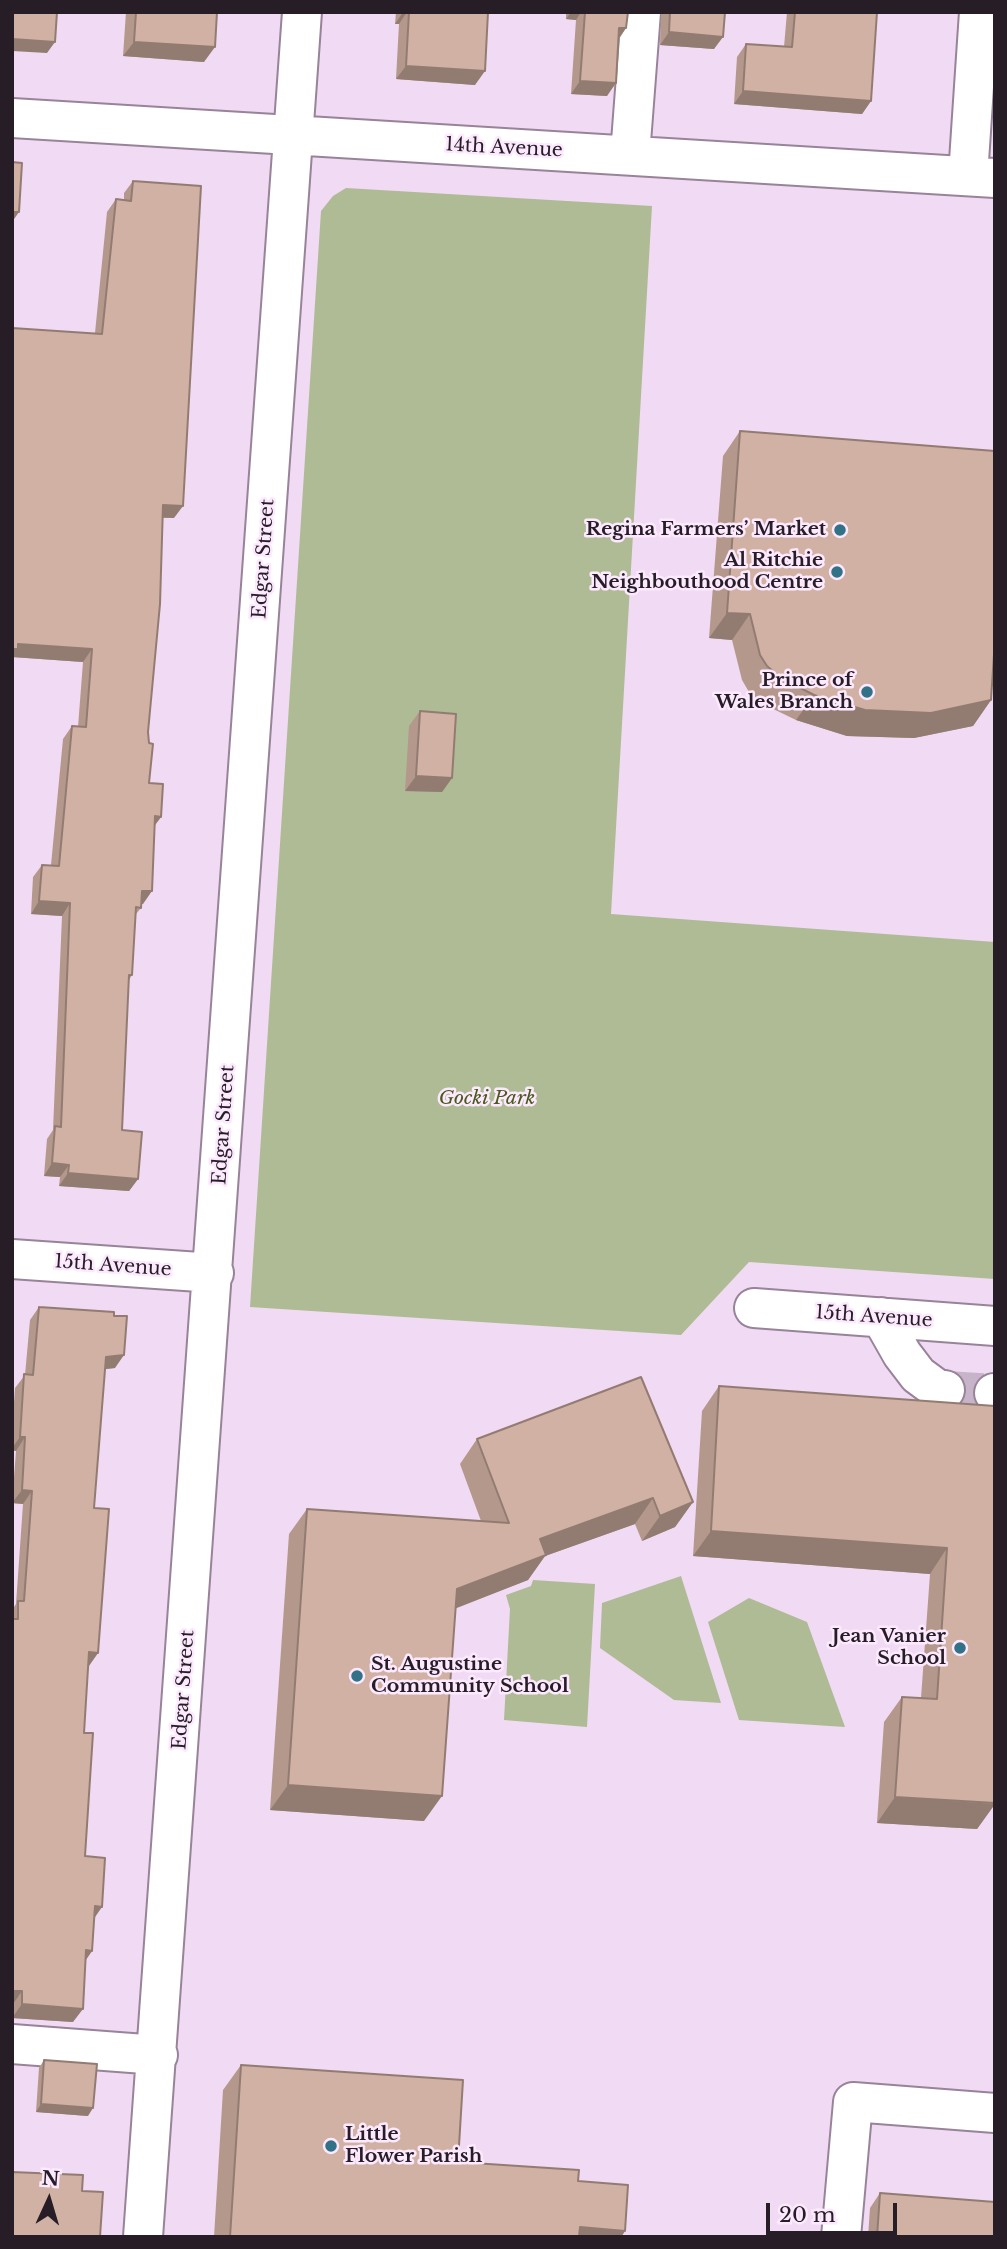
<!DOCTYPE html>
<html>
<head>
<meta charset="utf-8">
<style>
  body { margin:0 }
  #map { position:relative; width:1007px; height:2249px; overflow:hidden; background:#f1daf3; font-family:"Libre Baskerville",serif }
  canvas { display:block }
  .frame { position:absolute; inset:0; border:14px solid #261d26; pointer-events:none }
  .north { position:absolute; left:14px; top:2165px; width:70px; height:70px; -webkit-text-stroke:5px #fce9fd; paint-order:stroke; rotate:4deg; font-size:19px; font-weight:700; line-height:28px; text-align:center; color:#261d26 }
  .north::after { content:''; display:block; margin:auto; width:24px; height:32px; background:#261d26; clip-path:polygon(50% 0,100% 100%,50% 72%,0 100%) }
  .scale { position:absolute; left:766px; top:2203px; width:131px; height:32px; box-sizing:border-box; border:4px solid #261d26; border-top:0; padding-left:9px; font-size:21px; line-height:24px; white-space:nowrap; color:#261d26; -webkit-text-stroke:5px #fce9fd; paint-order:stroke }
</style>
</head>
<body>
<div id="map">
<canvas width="1007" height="2249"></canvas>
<div class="frame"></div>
<div class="north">N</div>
<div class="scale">20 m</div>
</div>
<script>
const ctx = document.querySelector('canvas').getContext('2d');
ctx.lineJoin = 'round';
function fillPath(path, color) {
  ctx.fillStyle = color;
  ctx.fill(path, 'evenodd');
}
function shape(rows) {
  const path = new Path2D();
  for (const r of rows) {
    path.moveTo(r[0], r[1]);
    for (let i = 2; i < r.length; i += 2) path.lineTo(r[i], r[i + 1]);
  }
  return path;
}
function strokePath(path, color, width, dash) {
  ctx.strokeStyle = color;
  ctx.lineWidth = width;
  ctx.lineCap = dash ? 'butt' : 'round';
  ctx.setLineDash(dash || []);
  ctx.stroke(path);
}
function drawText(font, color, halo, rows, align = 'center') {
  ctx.font = font + ' "Libre Baskerville",serif';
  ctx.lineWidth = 5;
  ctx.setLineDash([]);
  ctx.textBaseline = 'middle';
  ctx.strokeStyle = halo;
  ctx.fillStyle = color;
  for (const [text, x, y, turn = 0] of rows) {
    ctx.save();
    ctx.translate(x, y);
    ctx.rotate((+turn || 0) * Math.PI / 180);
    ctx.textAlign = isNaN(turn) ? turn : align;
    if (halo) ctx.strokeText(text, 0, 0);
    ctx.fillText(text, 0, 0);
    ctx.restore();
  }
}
const green = shape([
  [346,188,652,206,611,914,995,942,995,1279,749,1262,681,1335,250,1307,321,211,333,196],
  [681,1576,721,1703,674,1700,600,1648,602,1603],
  [533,1580,595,1584,587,1727,504,1720,510,1609,506,1595,531,1586],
  [749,1598,807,1622,845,1727,739,1720,708,1622]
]);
const minorTunnel = shape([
  [945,1390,994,1393]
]);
const minor = shape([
  [12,118,995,178],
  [630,155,641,12],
  [968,176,979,12],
  [12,1259,214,1273],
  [754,1308,995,1326],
  [881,1317,902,1354,918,1375,937,1389,945,1390],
  [994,1393,995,1393],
  [12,2044,158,2055],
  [143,2237,302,12],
  [841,2237,853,2102,995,2113]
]);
const wall = shape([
  [126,12,217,12,204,62,123,56],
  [396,12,488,12,475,85,396,79,399,24,395,24],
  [566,12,628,12,626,28,619,39,607,96,571,94,576,20,566,19],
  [661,12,725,12,714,49,660,45],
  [787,12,877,12,871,101,862,114,734,104,737,57,746,44,784,47],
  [133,181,174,518,163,518,148,732,149,783,161,817,155,825,143,904,141,904,141,908,136,914,132,975,129,980,122,1130,138,1179,129,1191,59,1186,60,1177,44,1176,47,1139,53,1130,62,916,31,914,33,877,42,865,51,865,63,739,72,726,78,727,83,662,12,657,95,333,107,212,116,199,124,200,124,193],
  [740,431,991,700,973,726,914,738,847,736,796,720,763,704,749,692,742,680,732,640,709,638,723,456],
  [420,711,452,778,442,792,405,791,409,726],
  [39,1307,115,1368,105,1369,94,1508,98,1653,88,1666,84,1733,85,1856,94,1918,92,1951,85,1961,73,2022,12,2018,13,2004,12,2004,12,1610,16,1604,23,1504,12,1503,16,1451,12,1450,12,1431,15,1388,25,1375,30,1320],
  [719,1386,995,1406,995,1804,977,1829,877,1823,884,1722,902,1697,921,1698,930,1574,693,1556,702,1411],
  [477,1439,693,1502,675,1527,642,1541,635,1524,545,1556,528,1580,455,1608,424,1821,270,1810,289,1534,307,1509,481,1521,460,1464],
  [44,2060,88,2116,36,2112,39,2068],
  [241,2065,458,2162,578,2181,625,2231,621,2237,214,2237,223,2090],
  [880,2193,995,2237,868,2237,870,2208]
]);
const shadedWall = shape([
  [403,12,407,12,399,24,395,24],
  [571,12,581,12,576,20,566,19],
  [619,28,626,28,617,41],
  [669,32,723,37,714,49,660,45],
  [12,39,55,42,47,53,12,51],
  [134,42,215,47,204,62,123,56],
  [406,66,485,71,475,85,396,79],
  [580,81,616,83,607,96,571,94],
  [743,91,871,101,862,114,734,104],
  [12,212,19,212,12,222],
  [163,505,183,506,174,518,155,517],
  [727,613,750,614,732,640,709,638],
  [18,644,92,649,83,662,12,657,12,649],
  [814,695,991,700,973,726,914,738,847,736,796,720],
  [416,776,452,778,442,792,405,791],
  [155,816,161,817,152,829],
  [142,891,152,891,143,904,133,903],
  [39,901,70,903,62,916,31,914],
  [52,1163,69,1165,60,1177,44,1176],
  [68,1173,138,1179,129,1191,59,1186],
  [124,1355,115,1368,97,1370,106,1357],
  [20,1437,25,1437,16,1451,12,1450,12,1448],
  [22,1490,32,1491,23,1504,12,1503],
  [653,1498,635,1524,545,1556,528,1580,439,1615,457,1589,540,1539],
  [693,1502,675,1527,642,1541,660,1516],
  [711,1531,947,1548,930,1574,693,1556],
  [89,1652,98,1653,89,1666,80,1665],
  [288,1785,442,1796,424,1821,270,1810],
  [895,1797,995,1804,977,1829,877,1823],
  [95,1906,102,1907,93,1920],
  [86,1950,92,1951,83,1964],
  [12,1991,22,1991,13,2004,12,2004],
  [22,2004,83,2009,73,2022,12,2018],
  [41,2104,93,2108,88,2116,36,2112],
  [580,2227,625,2231,621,2237,573,2237]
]);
const building = shape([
  [12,12,57,12,55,42,12,39,12,12],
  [136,12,217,12,215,47,134,42,136,12],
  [409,12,488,12,485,71,406,66,409,12],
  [585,12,628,12,626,28,619,28,616,83,580,81,585,12],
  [670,12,725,12,723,37,669,32,670,12],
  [795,12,877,12,871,101,743,91,746,44,792,47,795,12],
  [12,162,22,163,19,212,12,212,12,162],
  [133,181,201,186,183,506,163,505,160,604,148,732,149,743,153,744,149,783,163,784,161,817,155,816,152,891,142,891,141,908,136,907,132,975,129,975,122,1130,142,1132,138,1179,68,1173,69,1165,52,1163,55,1126,61,1127,70,903,39,901,42,865,59,866,72,726,86,727,92,649,18,644,18,649,12,649,12,328,102,334,116,199,131,201,133,181],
  [740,431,995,451,995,639,991,700,931,713,865,710,814,695,781,678,767,666,760,655,750,614,727,613,740,431],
  [420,711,456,714,452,778,416,776,420,711],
  [39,1307,114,1312,114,1316,127,1316,124,1355,106,1357,94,1508,109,1509,98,1653,89,1652,84,1733,93,1733,85,1856,105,1858,102,1907,95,1906,92,1951,86,1950,83,2009,22,2004,22,1991,12,1991,12,1619,18,1619,18,1601,24,1601,32,1491,22,1490,25,1437,20,1437,24,1374,33,1375,39,1307],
  [641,1377,693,1502,660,1516,653,1498,540,1539,546,1555,457,1589,442,1796,288,1785,307,1509,509,1523,477,1439,641,1377],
  [719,1386,995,1406,995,1803,895,1797,902,1697,937,1699,947,1548,711,1531,719,1386],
  [44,2060,97,2064,93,2108,41,2104,44,2060],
  [241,2065,463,2080,458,2162,579,2170,578,2181,628,2185,625,2231,580,2227,579,2237,230,2237,241,2065],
  [12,2172,83,2175,82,2191,103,2192,100,2237,12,2237,12,2172],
  [880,2193,995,2202,995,2237,877,2237,880,2193]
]);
const markers = [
  [840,530,7,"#327286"],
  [837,572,7,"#327286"],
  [867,692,7,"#327286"],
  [960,1648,7,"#327286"],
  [357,1676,7,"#327286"],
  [331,2146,7,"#327286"]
];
const streetNames = [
  ["14th Avenue",504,148,3],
  ["Edgar Street",264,559,-86],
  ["Edgar Street",224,1125,-86],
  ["15th Avenue",113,1266,4],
  ["15th Avenue",874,1317,4],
  ["Edgar Street",184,1690,-86]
];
const poiNames = [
  ["Regina Farmers’ Market",826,530],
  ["Al Ritchie",823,561],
  ["Neighbouthood Centre",823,583],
  ["Prince of",853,681],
  ["Wales Branch",853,703],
  ["Jean Vanier",946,1637],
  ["School",946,1659],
  ["St. Augustine",371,1665,"left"],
  ["Community School",371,1687,"left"],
  ["Little",345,2135,"left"],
  ["Flower Parish",345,2157,"left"]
];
const parkNames = [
  ["Gocki Park",487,1099]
];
fillPath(green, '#aebb95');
strokePath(minorTunnel, '#c8b4ca', 38, [38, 19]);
strokePath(minor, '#988399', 42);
strokePath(minor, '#fff', 38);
fillPath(wall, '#b4988c');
fillPath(shadedWall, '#927c72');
fillPath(building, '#d1b1a3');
strokePath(building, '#927c72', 2);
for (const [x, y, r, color] of markers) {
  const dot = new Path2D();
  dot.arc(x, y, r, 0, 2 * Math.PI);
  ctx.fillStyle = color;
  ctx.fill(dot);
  strokePath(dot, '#fce9fd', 2.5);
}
drawText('19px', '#261d26', '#fce9fd', streetNames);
drawText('bold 19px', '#261d26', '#fce9fd', poiNames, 'right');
drawText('italic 19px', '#48591b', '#fce9fd', parkNames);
</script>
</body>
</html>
